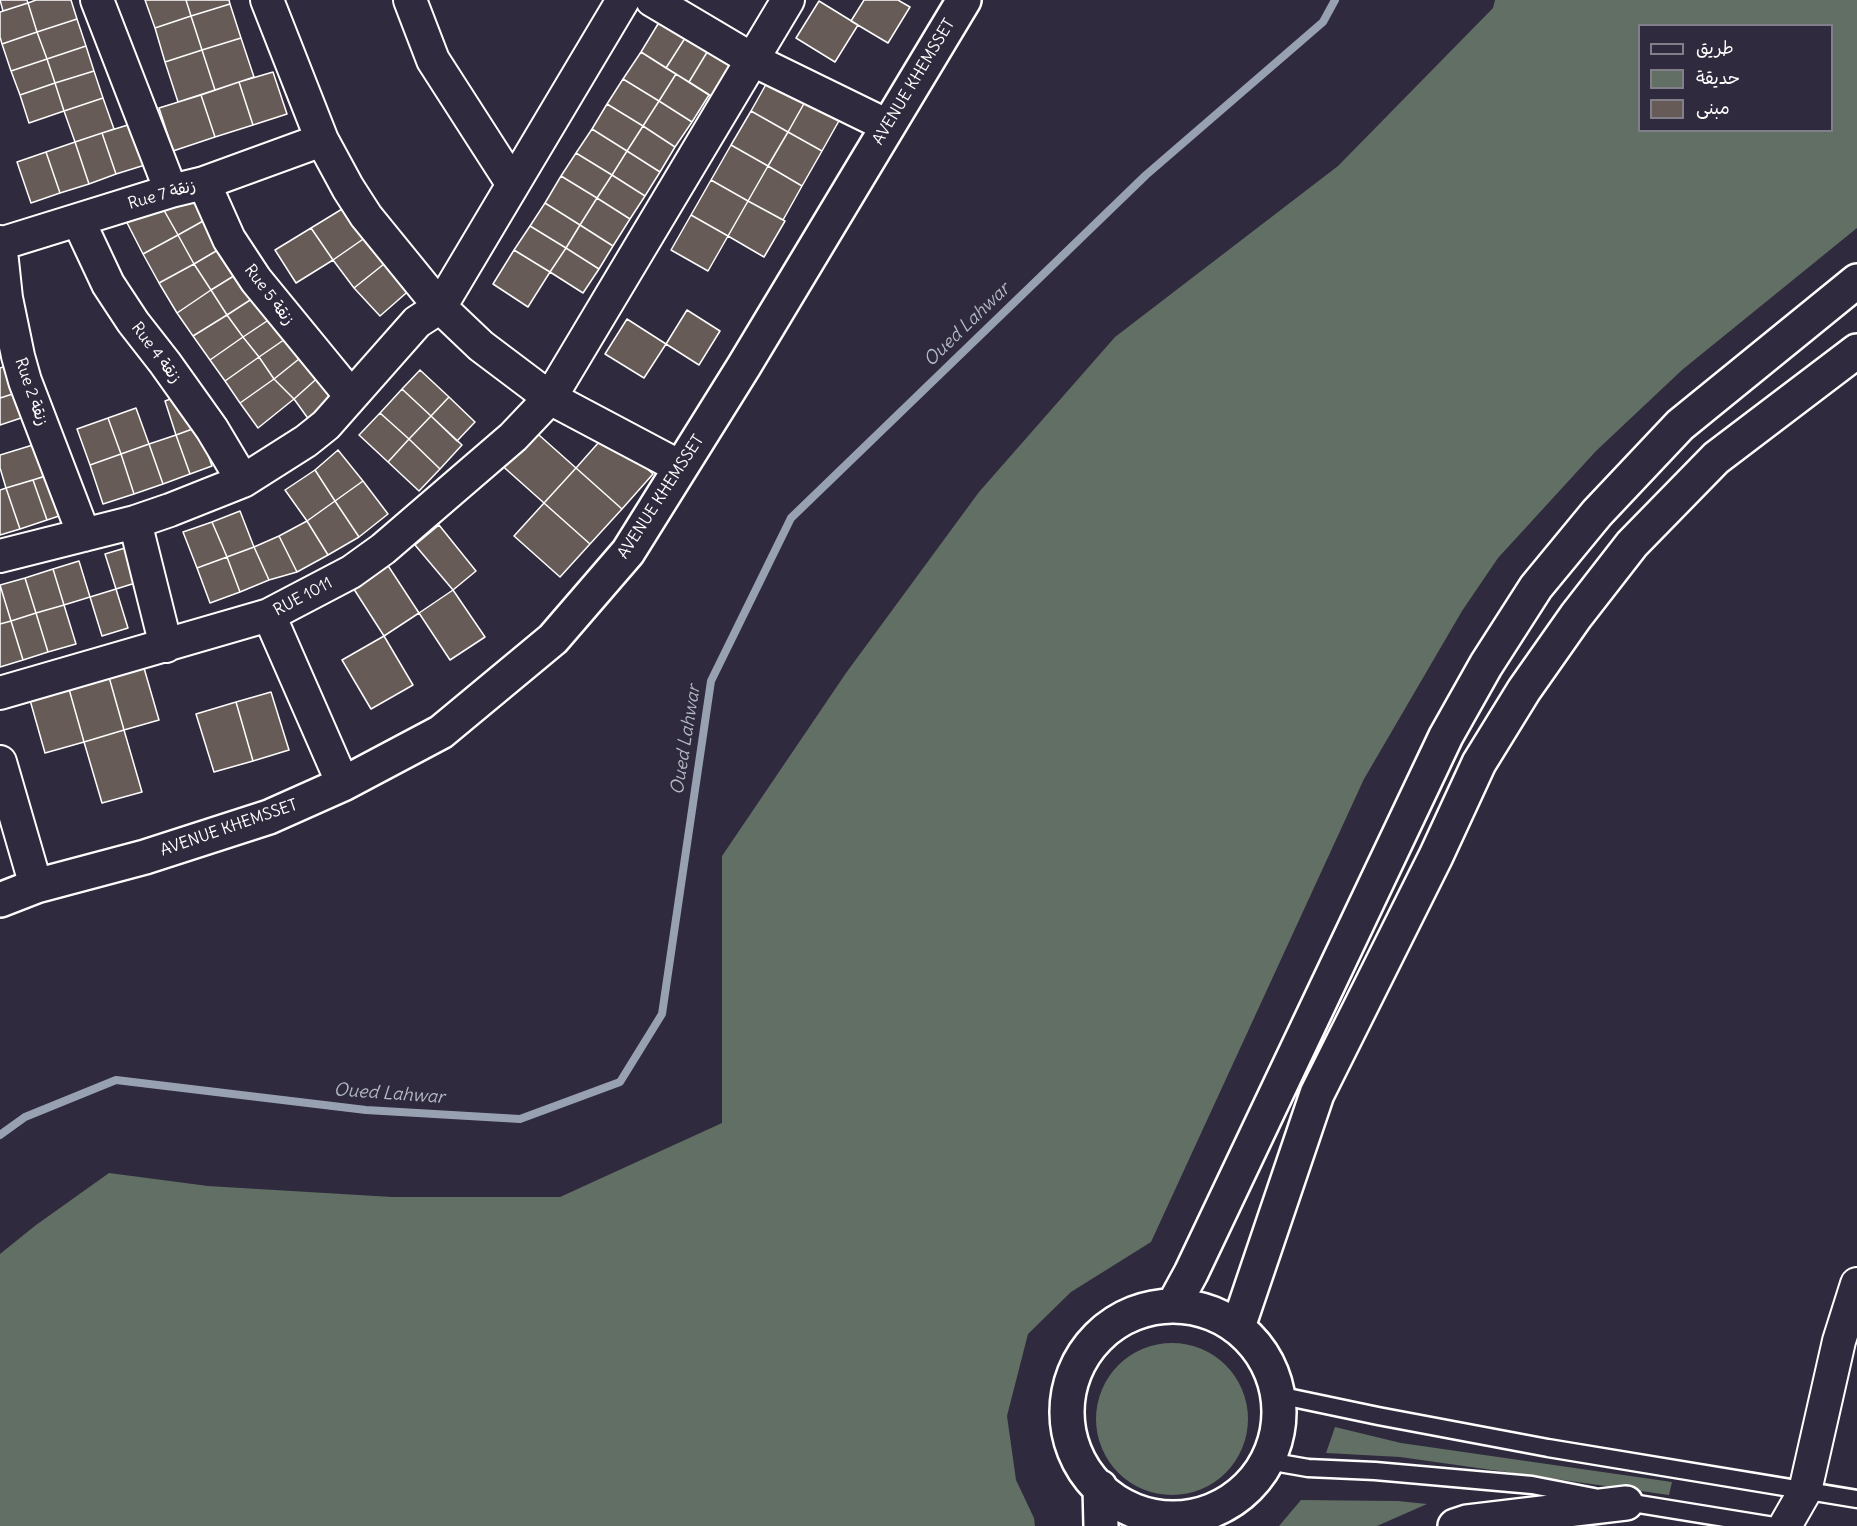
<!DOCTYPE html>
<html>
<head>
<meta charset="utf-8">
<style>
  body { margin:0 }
  #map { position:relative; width:1857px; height:1526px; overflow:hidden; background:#2f2a3d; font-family:Delius,"Playpen Sans Arabic",sans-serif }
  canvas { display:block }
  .legend { position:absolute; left:1638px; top:24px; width:195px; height:108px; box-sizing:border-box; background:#2f2a3d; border:2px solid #827f8b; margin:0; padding:8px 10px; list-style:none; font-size:18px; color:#fff }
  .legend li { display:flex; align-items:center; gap:12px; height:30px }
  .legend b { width:30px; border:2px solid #827f8b }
</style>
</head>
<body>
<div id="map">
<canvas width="1857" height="1526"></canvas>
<ul class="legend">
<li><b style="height:8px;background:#2f2a3d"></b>طريق</li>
<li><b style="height:16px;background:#616f64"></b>حديقة</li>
<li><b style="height:16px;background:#675b57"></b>مبنى</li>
</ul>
</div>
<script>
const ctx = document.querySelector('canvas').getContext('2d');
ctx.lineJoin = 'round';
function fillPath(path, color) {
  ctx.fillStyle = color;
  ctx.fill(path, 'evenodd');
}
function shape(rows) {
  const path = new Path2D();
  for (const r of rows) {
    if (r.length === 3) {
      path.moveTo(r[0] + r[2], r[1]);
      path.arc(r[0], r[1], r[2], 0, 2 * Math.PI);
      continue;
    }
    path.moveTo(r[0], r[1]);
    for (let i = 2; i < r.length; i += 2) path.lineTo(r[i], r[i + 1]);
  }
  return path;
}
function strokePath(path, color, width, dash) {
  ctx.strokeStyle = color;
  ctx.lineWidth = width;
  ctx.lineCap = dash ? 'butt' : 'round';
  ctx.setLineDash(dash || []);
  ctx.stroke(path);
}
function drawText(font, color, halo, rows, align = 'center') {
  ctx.font = font + ' Delius,"Playpen Sans Arabic",sans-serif';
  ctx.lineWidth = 5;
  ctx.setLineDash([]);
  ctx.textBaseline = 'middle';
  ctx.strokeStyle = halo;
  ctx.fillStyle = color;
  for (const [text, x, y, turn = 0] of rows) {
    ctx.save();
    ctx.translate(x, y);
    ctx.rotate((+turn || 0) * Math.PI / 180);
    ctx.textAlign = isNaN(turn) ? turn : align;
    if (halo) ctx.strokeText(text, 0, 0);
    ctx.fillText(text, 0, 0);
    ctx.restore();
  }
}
const green = shape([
  [1495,0,1857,0,1857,228,1682,370,1596,451,1498,558,1462,611,1364,779,1151,1242,1071,1292,1028,1334,1007,1416,1016,1480,1034,1518,1035,1526,0,1526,0,1254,36,1225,109,1173,208,1186,392,1197,560,1197,722,1123,722,856,846,673,979,492,1115,337,1338,166,1493,8],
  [1640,26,1832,26,1832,130,1640,130],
  [1172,1419,76],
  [1335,1427,1401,1443,1672,1482,1669,1495,1400,1457,1326,1453],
  [1301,1500,1398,1501,1427,1504,1377,1526,1279,1526]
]);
const stream = shape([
  [0,1135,25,1117,116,1080,366,1110,520,1119,620,1082,662,1014,711,681,791,518,1146,175,1323,22,1335,0]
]);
const building = shape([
  [0,0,27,0,28,3,3,11,0,0],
  [36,0,71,0,77,19,37,32,28,3,36,0],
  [145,0,186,0,191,16,155,28,145,0],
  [186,0,229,0,230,4,191,16,186,0],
  [864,0,898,0,910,7,888,43,851,21,864,0],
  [819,1,858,25,835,62,796,38,819,1],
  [28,3,37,32,2,44,0,37,0,12,28,3],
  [230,4,241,38,202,50,191,16,230,4],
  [191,16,202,50,165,62,155,28,191,16],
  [77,19,86,46,47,59,37,32,77,19],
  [661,19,687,35,666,68,641,52,661,19],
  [37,32,47,59,11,71,2,44,37,32],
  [687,35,709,49,689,82,666,68,687,35],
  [241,38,254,77,215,90,202,50,241,38],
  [86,46,94,71,55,83,47,59,86,46],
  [709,49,736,66,716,99,689,82,709,49],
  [202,50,215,90,178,102,165,62,202,50],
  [641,52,676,74,659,101,623,79,641,52],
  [47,59,55,83,20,95,11,71,47,59],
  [94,71,103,98,64,111,55,83,94,71],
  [273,72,287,114,253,125,239,82,273,72],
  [676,74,709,95,692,122,659,101,676,74],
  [623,79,659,101,643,126,607,104,623,79],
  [769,79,806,100,788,132,751,111,769,79],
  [239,82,253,125,215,137,201,95,239,82],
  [55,83,64,111,29,123,20,95,55,83],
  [201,95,215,137,173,151,159,108,201,95],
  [103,98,114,129,75,142,64,111,103,98],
  [806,100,840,119,822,151,788,132,806,100],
  [659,101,692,122,675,147,643,126,659,101],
  [607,104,643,126,627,151,592,129,607,104],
  [751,111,788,132,768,166,731,145,751,111],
  [131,124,145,165,116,174,102,133,131,124],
  [643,126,675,147,660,172,627,151,643,126],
  [592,129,627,151,612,175,576,153,592,129],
  [788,132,822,151,802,186,768,166,788,132],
  [102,133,116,174,89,184,75,142,102,133],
  [75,142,89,184,60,193,46,152,75,142],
  [731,145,768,166,748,201,711,180,731,145],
  [627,151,660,172,645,196,612,175,627,151],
  [46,152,60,193,31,203,17,162,46,152],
  [576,153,612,175,597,198,561,176,576,153],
  [768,166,802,186,783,220,748,201,768,166],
  [612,175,645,196,630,219,597,198,612,175],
  [561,176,597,198,580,225,545,203,561,176],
  [711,180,748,201,728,236,691,215,711,180],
  [200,196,212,216,178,235,161,205,200,196],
  [597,198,630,219,613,246,580,225,597,198],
  [748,201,785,221,764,257,728,236,748,201],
  [545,203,580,225,566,248,530,226,545,203],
  [161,205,178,235,143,254,123,215,161,205],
  [347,206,369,235,333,260,311,228,347,206],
  [691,215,728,236,708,271,671,250,691,215],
  [212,216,228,244,194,264,178,235,212,216],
  [580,225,613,246,599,269,566,248,580,225],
  [530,226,566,248,550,272,514,250,530,226],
  [311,228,333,260,296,283,275,250,311,228],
  [178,235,194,264,159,283,143,254,178,235],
  [369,235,389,260,354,288,333,260,369,235],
  [228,244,245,269,211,290,194,264,228,244],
  [566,248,599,269,583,293,550,272,566,248],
  [514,250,550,272,528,307,493,284,514,250],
  [389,260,413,287,380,316,354,288,389,260],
  [194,264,211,290,177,313,159,283,194,264],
  [245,269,261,293,227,315,211,290,245,269],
  [211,290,227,315,193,336,177,313,211,290],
  [261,293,276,315,243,337,227,315,261,293],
  [687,310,720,331,699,365,666,344,687,310],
  [227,315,243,337,210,360,193,336,227,315],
  [276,315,291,335,259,357,243,337,276,315],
  [627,319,666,344,644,378,605,354,627,319],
  [291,335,304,355,274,379,259,357,291,335],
  [243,337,259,357,225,381,210,360,243,337],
  [304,355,322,374,294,399,274,379,304,355],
  [259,357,274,379,240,403,225,381,259,357],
  [10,364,19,392,0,398,0,368,10,364],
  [420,370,449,397,431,416,402,389,420,370],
  [322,374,341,394,312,424,294,399,322,374],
  [274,379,294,399,258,428,240,403,274,379],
  [402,389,431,416,409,439,380,413,402,389],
  [19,392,27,416,0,425,0,398,19,392],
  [184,394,198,427,176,435,165,401,184,394],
  [449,397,475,422,457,441,431,416,449,397],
  [136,408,149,444,121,454,108,418,136,408],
  [380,413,409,439,388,462,359,435,380,413],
  [431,416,462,445,440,469,409,439,431,416],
  [108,418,121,454,90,465,77,429,108,418],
  [198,427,212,466,190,474,176,435,198,427],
  [530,427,576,468,544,503,498,462,530,427],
  [607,433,653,474,622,509,576,468,607,433],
  [176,435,190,474,163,484,149,444,176,435],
  [409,439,440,469,419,491,388,462,409,439],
  [36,444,46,476,6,488,0,468,0,455,36,444],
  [149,444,163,484,134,494,121,454,149,444],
  [338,450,363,481,335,501,315,470,338,450],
  [121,454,134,494,103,504,90,465,121,454],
  [576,468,622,509,590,544,544,503,576,468],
  [315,470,335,501,307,521,285,490,315,470],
  [54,473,68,513,47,520,33,480,54,473],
  [33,480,47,520,20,529,6,488,33,480],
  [363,481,388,514,359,537,335,501,363,481],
  [6,488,20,529,0,535,0,490,6,488],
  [335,501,359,537,328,555,307,521,335,501],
  [544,503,590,544,560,577,514,536,544,503],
  [240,511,254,547,227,557,212,522,240,511],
  [307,521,328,555,297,572,279,536,307,521],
  [212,522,227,557,197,568,183,532,212,522],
  [439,525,476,571,453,590,415,545,439,525],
  [279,536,297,572,269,580,254,547,279,536],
  [135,545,145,580,116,589,105,554,135,545],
  [254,547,269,580,240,592,227,557,254,547],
  [227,557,240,592,210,603,197,568,227,557],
  [79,561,90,597,64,605,53,569,79,561],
  [385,561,419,613,384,636,350,583,385,561],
  [53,569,64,605,36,613,25,578,53,569],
  [25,578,36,613,11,621,0,585,25,578],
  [0,585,11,621,0,624,0,585],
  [116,589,128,628,102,636,90,597,116,589],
  [453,590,485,637,450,660,419,613,453,590],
  [64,605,76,644,48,652,36,613,64,605],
  [36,613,48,652,23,660,11,621,36,613],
  [11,621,23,660,0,667,0,624,11,621],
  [384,636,413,685,371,709,342,660,384,636],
  [142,661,159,720,124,730,107,670,142,661],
  [107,670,124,730,84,742,67,682,107,670],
  [67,682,84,742,45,753,28,693,67,682],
  [271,692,289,750,253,761,236,702,271,692],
  [236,702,253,761,214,772,196,714,236,702],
  [124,730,142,792,102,803,84,742,124,730]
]);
const lane = shape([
  [1278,1395,1378,1416,1548,1448,1857,1499],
  [1268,1461,1308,1468,1375,1471,1532,1485,1594,1497],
  [1620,1501,1774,1526]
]);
const street = shape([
  [97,0,171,191],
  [267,0,322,140,348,188,366,216,440,307,481,346,550,398,680,467],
  [410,0,433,60,512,183],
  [652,0,753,60,888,126],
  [204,183,229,239,256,280,351,396],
  [78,220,108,284,133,322,165,363,212,429,243,481],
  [0,242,6,298,18,356,25,381,84,535],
  [0,244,171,191,204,183,322,140],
  [135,522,166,646],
  [0,556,135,522,170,510,243,481,306,441,326,425,417,322,440,307,623,0],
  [269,615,343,784],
  [0,693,269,615,351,572,383,549,513,437,550,398,788,0],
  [0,762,36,886],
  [1785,1526,1805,1491,1839,1341,1857,1284]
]);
const secondary = shape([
  [0,900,36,886,145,857,269,817,343,784,441,732,553,639,628,552,744,366,964,0],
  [1173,1306,1191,1273,1446,736,1486,665,1536,587,1597,513,1680,425,1857,281],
  [1173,1412,106],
  [1238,1327,1317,1094,1436,856,1479,763,1524,690,1576,616,1632,544,1716,458,1857,351],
  [1100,1487,1101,1526],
  [1455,1526,1467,1522,1626,1503]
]);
const streetNames = [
  ["AVENUE KHEMSSET",914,82,-59],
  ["Rue 7 زنقة",162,195,-16],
  ["Rue 5 زنقة",269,295,53],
  ["Rue 4 زنقة",156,353,53],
  ["Rue 2 زنقة",31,392,71],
  ["AVENUE KHEMSSET",661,497,-57],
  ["RUE 1011",303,597,-28],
  ["AVENUE KHEMSSET",229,828,-19]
];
const waterNames = [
  ["Oued Lahwar",967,325,-44],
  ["Oued Lahwar",686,740,-81],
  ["Oued Lahwar",389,1094,4]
];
fillPath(green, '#616f64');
strokePath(stream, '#98a1b1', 8);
fillPath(building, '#675b57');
strokePath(building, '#fff', 1.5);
strokePath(lane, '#fff', 21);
strokePath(street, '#fff', 36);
strokePath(secondary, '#fff', 38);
strokePath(lane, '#2f2a3d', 16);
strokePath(street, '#2f2a3d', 32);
strokePath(secondary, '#2f2a3d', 33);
drawText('16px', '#fff', '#2f2a3d', streetNames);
drawText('italic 18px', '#b2b8c4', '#2f2a3d', waterNames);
</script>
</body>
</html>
